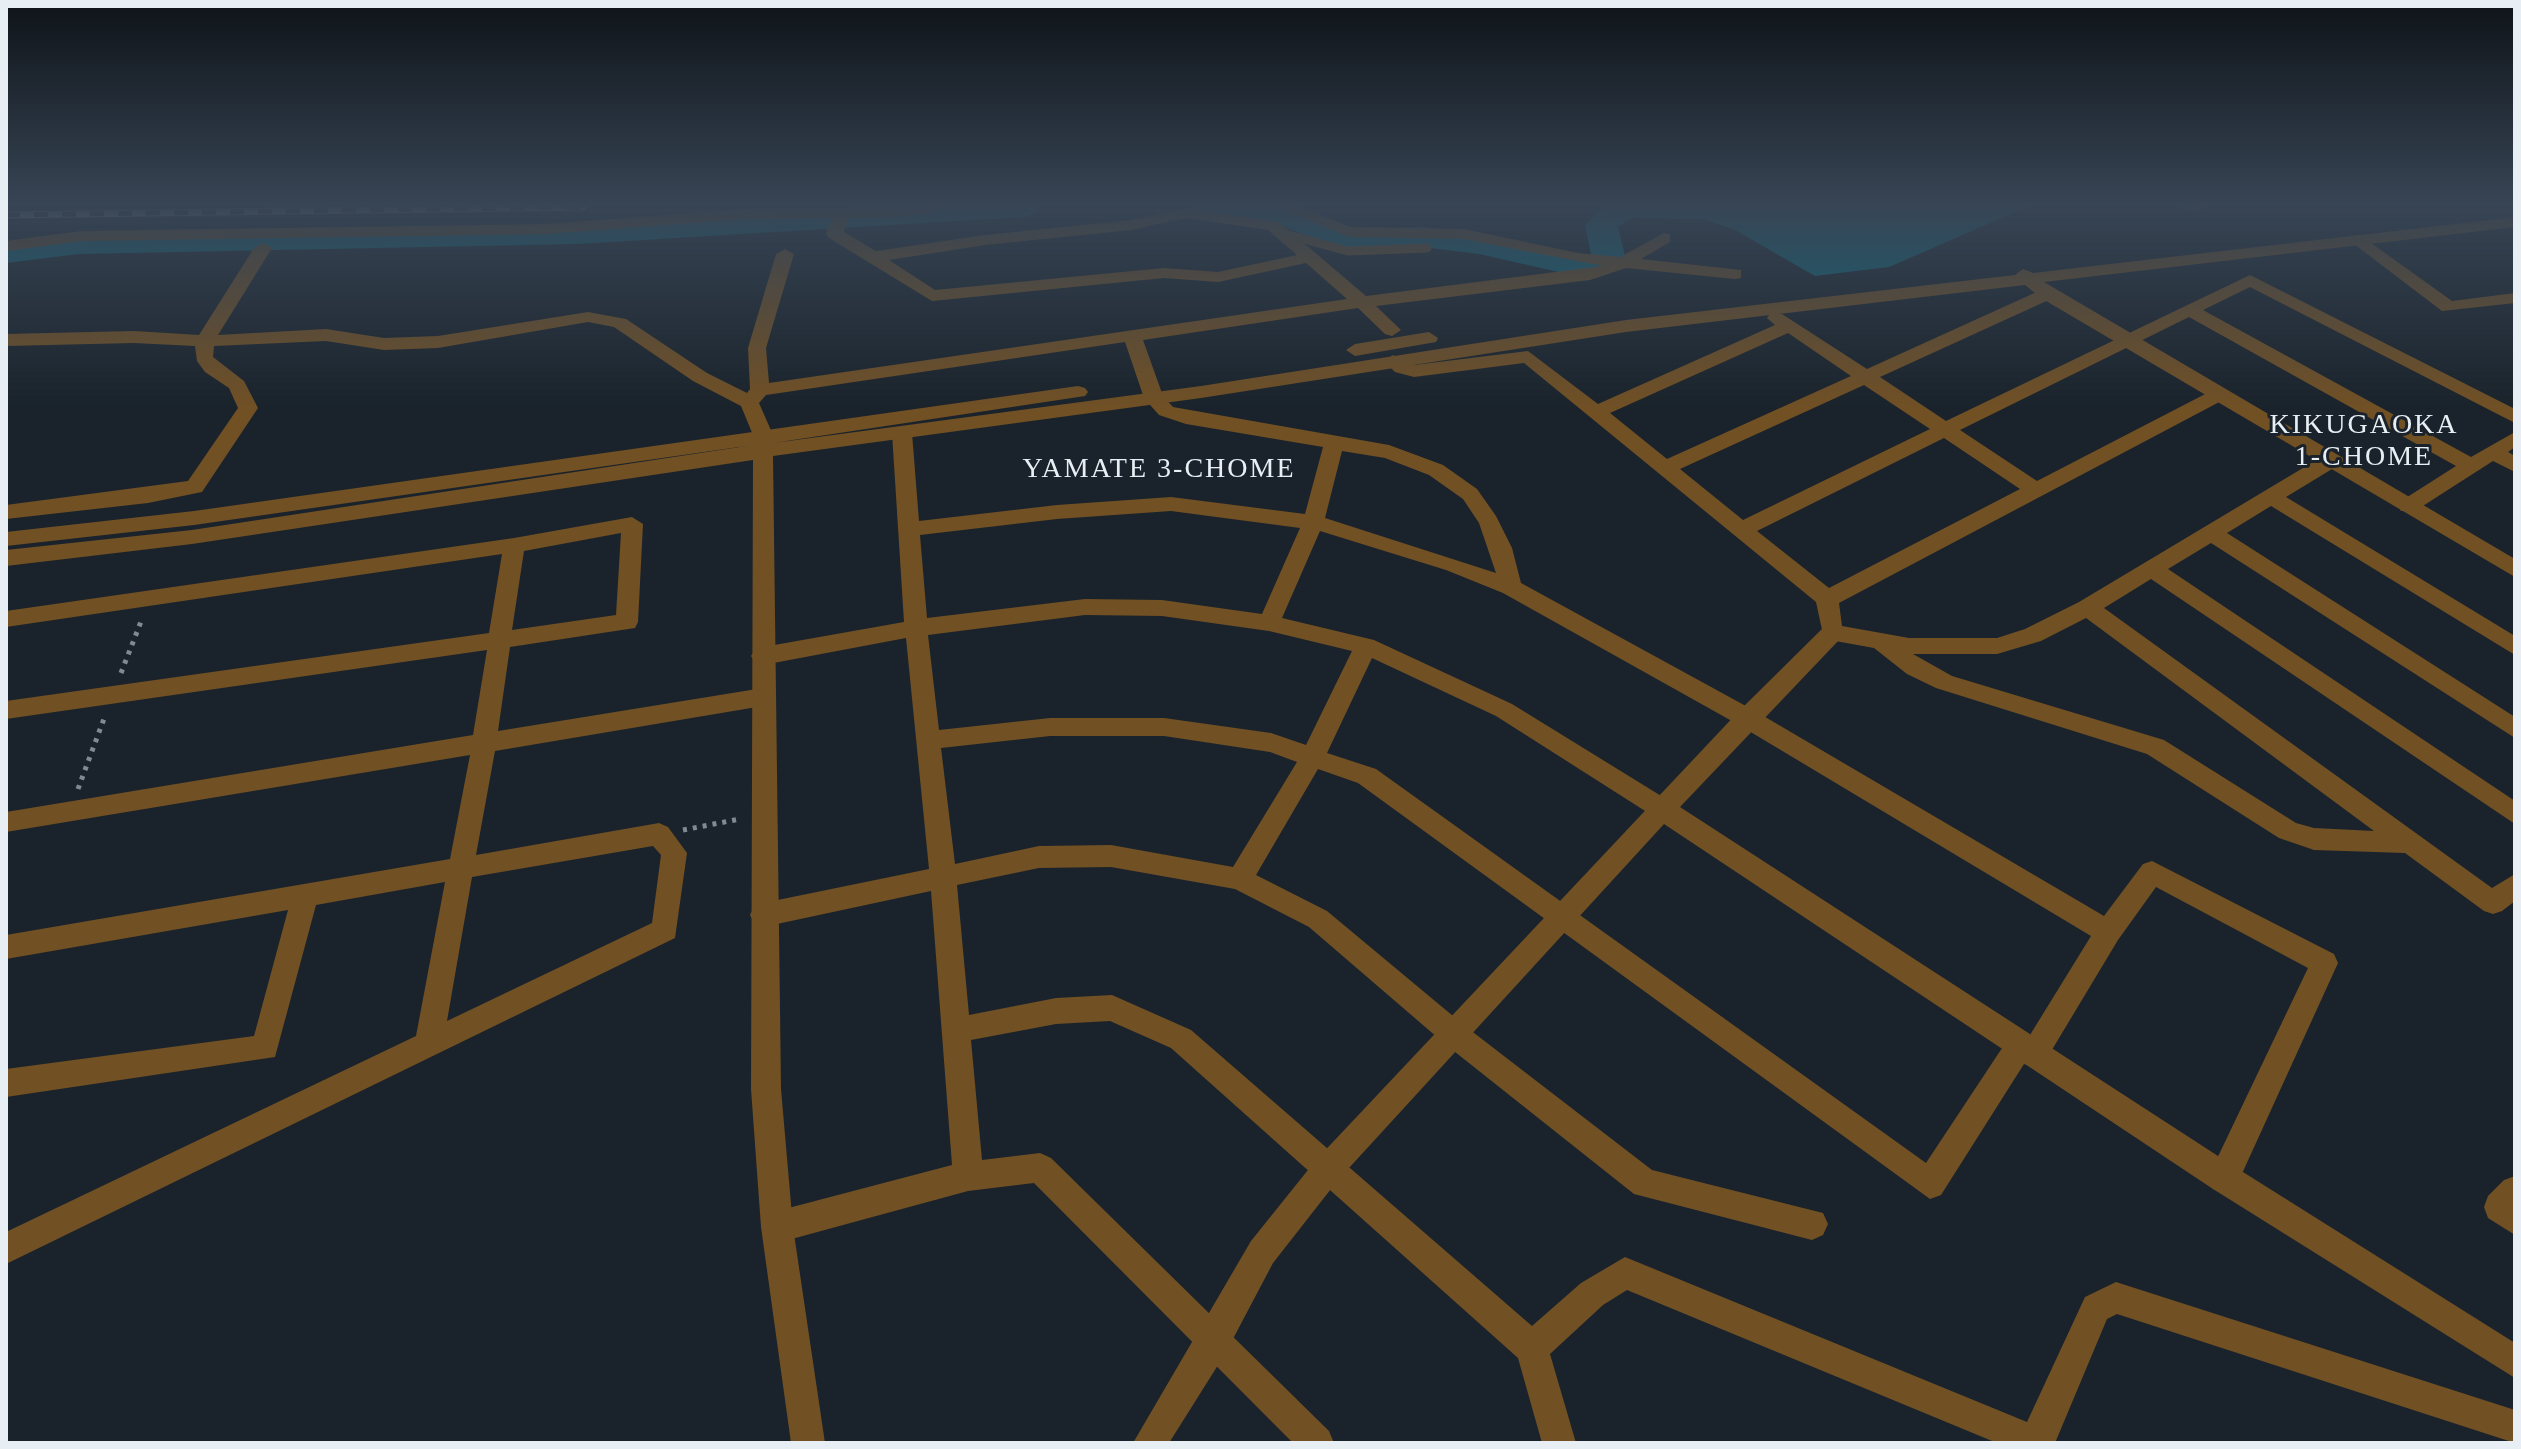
<!DOCTYPE html>
<html>
<head>
<meta charset="utf-8">
<style>
  body { margin:0 }
  #map { position:relative; width:2521px; height:1449px; overflow:hidden; background:#1a232b; font-family:Georgia,serif }
  canvas { display:block }
  .frame { position:absolute; inset:0; border:8px solid #e8eff4; pointer-events:none }
</style>
</head>
<body>
<div id="map">
<canvas width="2521" height="1449"></canvas>
<div class="frame"></div>
</div>
<script>
const ctx = document.querySelector('canvas').getContext('2d');
ctx.lineJoin = 'round';
function fillPath(path, color) {
  ctx.fillStyle = color;
  ctx.fill(path, 'evenodd');
}
function shape(rows) {
  const path = new Path2D();
  for (const r of rows) {
    path.moveTo(r[0], r[1]);
    for (let i = 2; i < r.length; i += 2) path.lineTo(r[i], r[i + 1]);
  }
  return path;
}
function strokePath(path, color, width, dash) {
  ctx.strokeStyle = color;
  ctx.lineWidth = width;
  ctx.lineCap = dash ? 'butt' : 'round';
  ctx.setLineDash(dash || []);
  ctx.stroke(path);
}
function drawText(font, color, halo, rows, align = 'center') {
  ctx.font = font + ' Georgia,serif';
  ctx.lineWidth = 6;
  ctx.setLineDash([]);
  ctx.textBaseline = 'middle';
  ctx.strokeStyle = halo;
  ctx.fillStyle = color;
  for (const [text, x, y, turn = 0] of rows) {
    ctx.save();
    ctx.translate(x, y);
    ctx.rotate((+turn || 0) * Math.PI / 180);
    ctx.textAlign = isNaN(turn) ? turn : align;
    if (halo) ctx.strokeText(text, 0, 0);
    ctx.fillText(text, 0, 0);
    ctx.restore();
  }
}
const water = shape([
  [1695,207,2027,207,1889,267,1815,276]
]);
const river = shape([
  [860,207,1039,207,1034,214,1023,217,577,244,79,254,6,263,6,243,79,234,577,224,860,207],
  [1191,207,1283,207,1303,211,1345,230,1422,227,1479,234,1581,257,1591,254,1585,225,1602,207,1732,207,1771,221,1775,228,1771,235,1759,238,1703,219,1632,218,1618,227,1626,260,1621,267,1581,277,1479,254,1422,247,1340,250,1285,227,1207,217,1196,214,1191,207]
]);
const path = shape([
  [121,673,142,619],
  [78,789,105,716],
  [683,830,740,819]
]);
const service = shape([
  [1285,234,1348,251,1427,248]
]);
const minor = shape([
  [943,207,935,212,892,217,849,218,844,232,876,251,985,235,1131,220,1186,208,1279,222,1366,296,1603,266,1464,239,1349,237,1276,207,1300,207,1351,227,1464,229,1578,253,1620,257,1664,233,1670,234,1670,242,1641,259,1741,270,1741,278,1735,279,1626,268,1590,280,1376,306,1401,330,1392,336,1385,334,1358,308,1143,340,1163,396,1173,407,1389,445,1443,465,1477,489,1496,516,1512,548,1521,583,1755,711,2104,916,2143,864,2152,861,2334,954,2338,963,2235,1189,2224,1193,2213,1189,2209,1178,2213,1167,2308,968,2156,887,2118,940,2044,1063,2034,1067,2024,1064,1941,1195,1930,1199,1358,783,1318,769,1256,875,1327,911,1465,1026,1652,1170,1823,1213,1828,1224,1823,1235,1812,1240,1634,1194,1445,1044,1309,927,1235,889,1111,867,1039,868,957,885,969,1015,1056,998,1112,995,1191,1030,1532,1326,1581,1283,1625,1257,2027,1422,2085,1297,2116,1282,2515,1410,2515,1443,2117,1314,2107,1319,2055,1443,1997,1443,1627,1290,1603,1305,1550,1354,1576,1443,1542,1443,1518,1358,1171,1048,1110,1021,1056,1024,971,1040,982,1160,1040,1153,1051,1158,1329,1431,1334,1443,1293,1443,1034,1183,968,1191,777,1243,766,1238,761,1227,766,1216,777,1211,952,1165,931,891,763,927,754,923,750,915,754,907,763,903,929,869,906,638,763,665,755,662,751,656,755,650,763,647,904,622,892,433,902,427,912,433,919,521,1057,505,1171,497,1305,514,1323,447,1186,424,1159,415,1144,398,1125,342,766,395,759,403,773,435,763,441,753,435,741,406,693,381,614,327,588,322,438,348,384,350,326,341,214,346,213,357,244,381,258,408,202,492,148,503,6,519,6,505,188,481,238,408,229,388,205,372,197,361,195,346,134,343,6,346,6,334,134,331,199,335,254,248,263,243,272,248,218,335,326,329,384,338,438,336,588,312,626,319,707,373,747,393,750,389,748,348,776,254,785,249,794,254,766,348,769,383,1347,299,1306,263,1218,282,1164,278,932,301,829,238,826,234,832,218,745,219,545,234,81,241,6,251,6,241,81,231,545,224,745,209,943,207],
  [1186,218,1268,230,1297,255,1218,272,1164,268,935,290,889,260,985,245,1131,230,1186,218],
  [1342,451,1385,458,1429,475,1463,499,1479,523,1496,573,1325,518,1342,451],
  [1171,511,1300,528,1262,614,1162,600,1085,599,927,618,920,535,1057,519,1171,511],
  [1320,531,1446,570,1503,593,1739,725,2091,936,2030,1035,2020,1032,2010,1036,1926,1163,1376,769,1327,753,1372,658,1496,716,1653,816,1662,819,1671,816,1675,809,1671,802,1512,704,1374,640,1282,618,1320,531],
  [1085,615,1162,616,1269,631,1352,651,1306,745,1271,733,1164,718,1050,718,939,730,928,635,1085,615],
  [1050,736,1164,736,1270,752,1297,762,1233,867,1111,845,1039,846,955,864,941,748,1050,736],
  [2178,207,2206,207,2198,212,2178,207],
  [2360,235,2452,301,2515,293,2515,303,2442,311,2354,244,2354,236,2360,235],
  [2250,275,2515,409,2515,423,2250,287,2203,310,2471,457,2515,432,2515,447,2508,452,2515,456,2515,472,2493,461,2415,511,2401,511,2398,506,2401,501,2456,466,2189,317,1960,430,2037,481,2211,391,2225,391,2228,395,2225,399,1839,603,1842,626,1909,638,1997,638,2025,629,2079,602,2323,456,2337,456,2340,461,2337,466,2286,497,2515,636,2515,655,2271,506,2227,533,2515,717,2515,738,2211,543,2168,569,2515,801,2515,824,2151,579,2104,608,2492,888,2515,874,2515,901,2502,911,2493,914,2484,911,2405,853,2314,850,2279,838,2147,754,1936,688,1907,674,1874,648,1824,639,1816,602,1524,363,1414,377,1395,372,1384,361,1393,355,1414,365,1528,351,1598,404,1775,325,1767,318,1770,314,1782,314,1867,369,2041,290,2053,290,2053,298,1880,377,1946,421,2250,275],
  [1788,333,1851,376,1667,459,1610,413,1788,333],
  [1864,385,1930,429,1743,520,1680,469,1864,385],
  [1944,438,2020,489,1829,588,1757,531,1944,438],
  [2086,618,2374,831,2314,828,2296,823,2164,740,1952,676,1913,654,1997,654,2041,641,2086,618],
  [632,517,643,524,638,622,635,628,510,647,498,731,763,688,771,691,775,697,771,703,763,706,495,751,476,855,659,823,668,827,687,853,675,938,6,1264,6,1232,416,1036,445,882,316,905,275,1057,6,1097,6,1069,254,1036,288,910,6,959,6,935,450,859,470,755,6,832,6,812,473,735,487,650,6,719,6,701,489,633,502,554,6,627,6,611,514,538,632,517],
  [621,533,616,615,512,630,524,551,621,533],
  [653,846,661,855,652,923,447,1021,472,877,653,846],
  [2515,1176,2515,1235,2488,1218,2484,1207,2488,1196,2504,1180,2515,1176]
]);
const tertiary = shape([
  [2515,217,2515,227,2044,282,2515,559,2515,577,2041,298,2025,285,1626,332,1201,398,773,456,781,1089,793,1227,825,1443,791,1443,761,1227,751,1089,753,460,192,544,6,566,6,550,192,530,753,445,194,525,6,546,6,532,194,511,1078,386,1085,388,1088,392,1085,396,773,443,1201,386,1626,320,2015,275,2023,269,2033,273,2515,217],
  [1429,332,1438,338,1436,342,1355,356,1346,350,1355,344,1429,332],
  [1832,625,1840,627,1843,633,1840,639,1680,807,2235,1167,2515,1343,2515,1378,2213,1189,1664,824,1338,1180,1273,1263,1225,1354,1169,1443,1133,1443,1251,1241,1316,1160,1739,711,1824,627,1832,625]
]);
const rail = shape([
  [6,215,583,207]
]);
const neighbourhoodNames = [
  ["KIKUGAOKA",2364,426],
  ["1-CHOME",2364,458],
  ["YAMATE 3-CHOME",1159,470]
];
fillPath(water, '#0a6c7e');
fillPath(river, '#0a6c7e');
strokePath(path, '#828a91', 5, [4, 6]);
strokePath(service, '#715024', 9);
fillPath(minor, '#715024');
fillPath(tertiary, '#715024');
strokePath(rail, '#b1b8be', 7);
strokePath(rail, '#1a232b', 5, [14]);
const sky = ctx.createLinearGradient(0, 0, 0, 410);
sky.addColorStop(0, '#0e1318');
sky.addColorStop(0.5, '#384555');
sky.addColorStop(1, '#38455500');
ctx.fillStyle = sky;
ctx.fillRect(0, 0, 2521, 410);
ctx.letterSpacing = '2px';
drawText('28px', '#e8eff4', '#1a232b', neighbourhoodNames);
ctx.letterSpacing = '0px';
</script>
</body>
</html>
